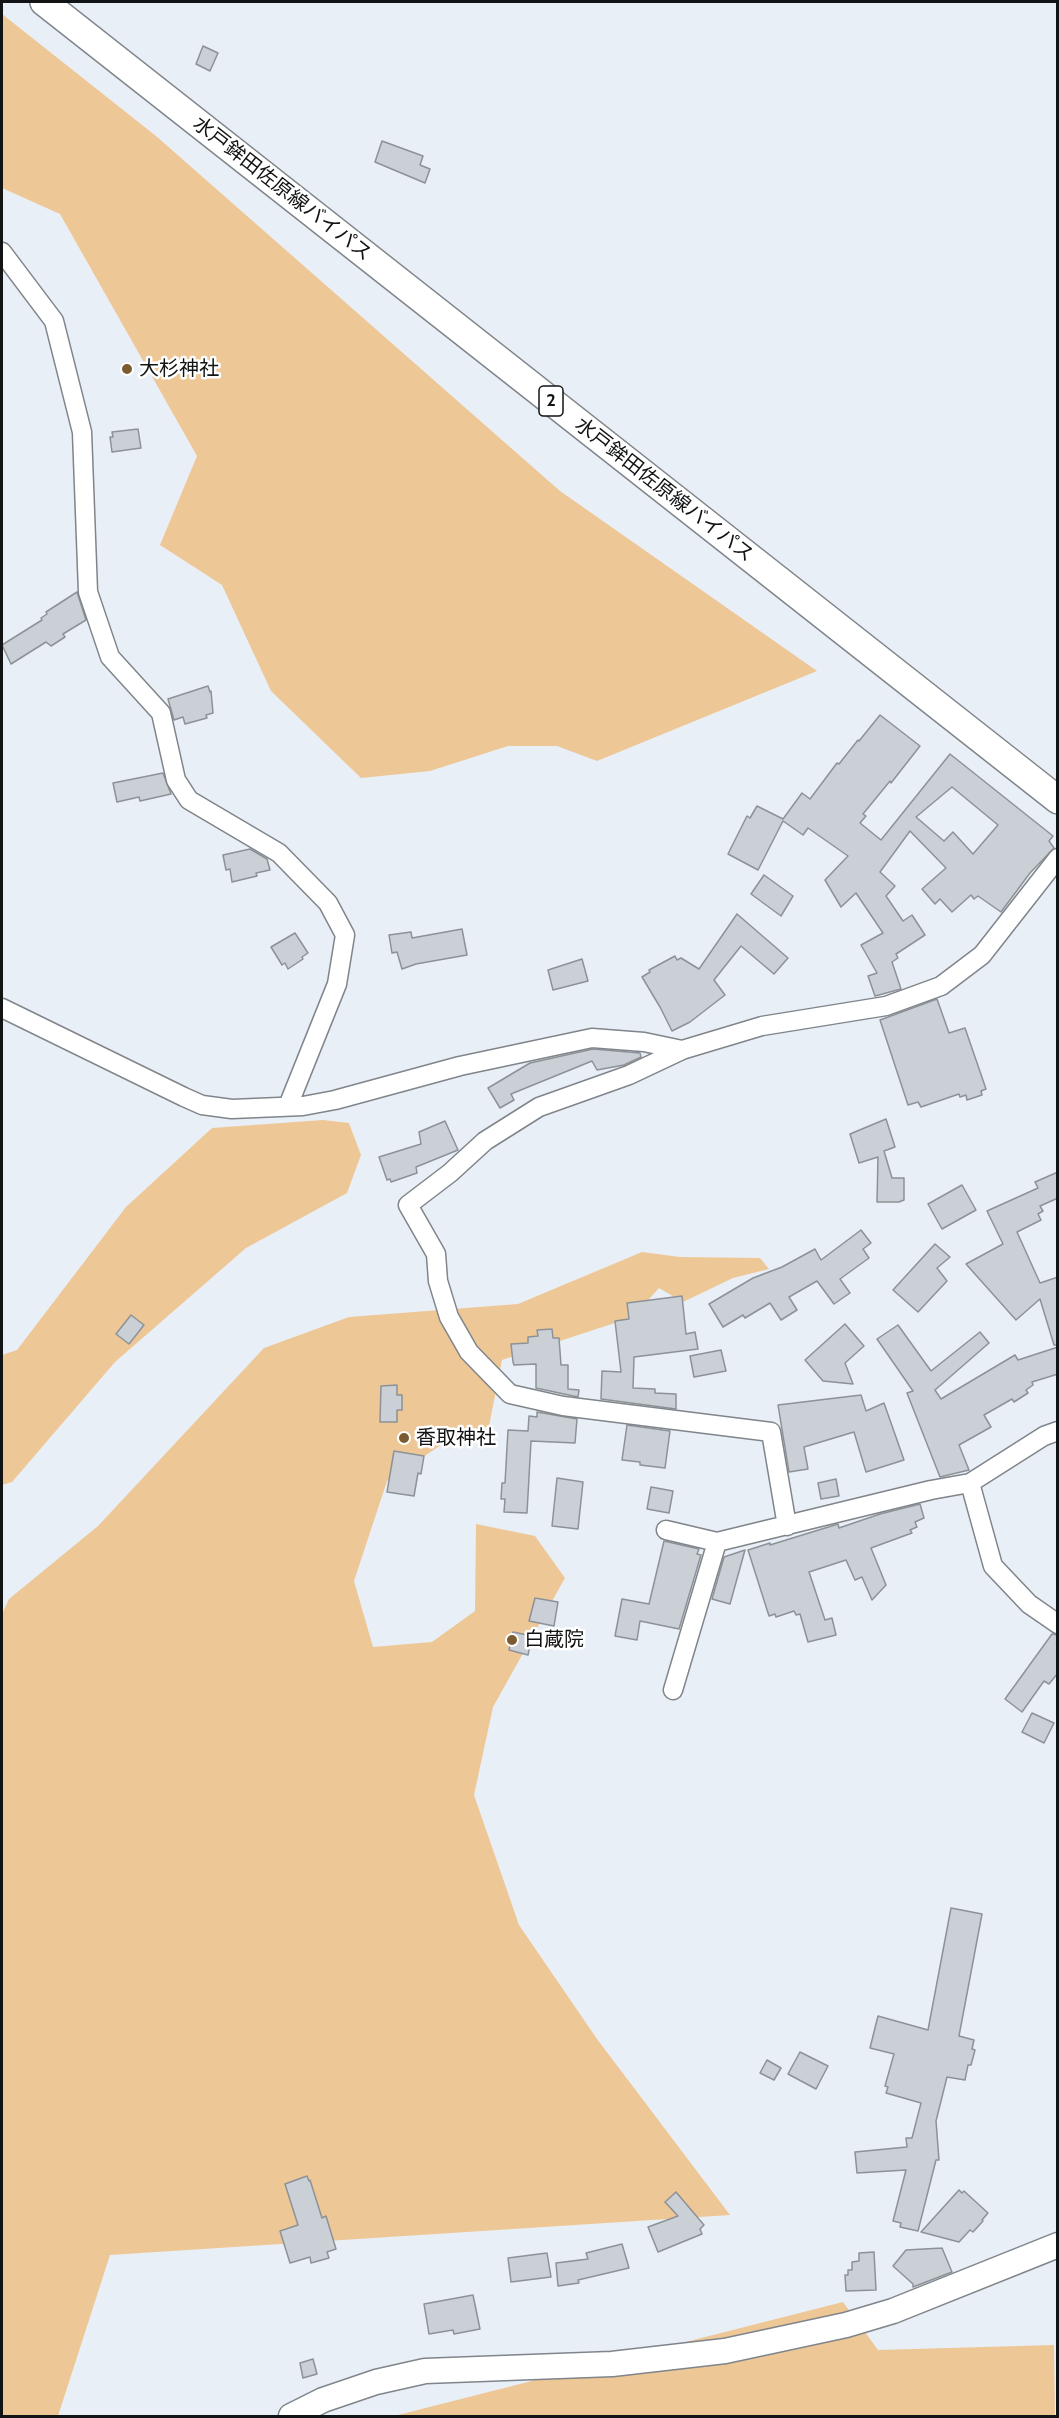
<!DOCTYPE html>
<html>
<head>
<meta charset="utf-8">
<style>
  body { margin:0 }
  #map { position:relative; width:1059px; height:2418px; overflow:hidden; background:#e9eff6; font-family:Cabin,sans-serif }
  canvas { display:block }
  .frame { position:absolute; inset:0; border:3px solid #111315; pointer-events:none }
</style>
</head>
<body>
<div id="map">
<canvas width="1059" height="2418"></canvas>
<div class="frame"></div>
</div>
<script>
const ctx = document.querySelector('canvas').getContext('2d');
ctx.lineJoin = 'round';
function fillPath(path, color) {
  ctx.fillStyle = color;
  ctx.fill(path, 'evenodd');
}
function shape(rows) {
  const path = new Path2D();
  for (const r of rows) {
    path.moveTo(r[0], r[1]);
    for (let i = 2; i < r.length; i += 2) path.lineTo(r[i], r[i + 1]);
  }
  return path;
}
function strokePath(path, color, width, dash) {
  ctx.strokeStyle = color;
  ctx.lineWidth = width;
  ctx.lineCap = dash ? 'butt' : 'round';
  ctx.setLineDash(dash || []);
  ctx.stroke(path);
}
function drawText(font, color, halo, rows, align = 'center') {
  ctx.font = font + ' Cabin,"Noto Sans JP",sans-serif';
  ctx.lineWidth = 5;
  ctx.setLineDash([]);
  ctx.textBaseline = 'middle';
  ctx.strokeStyle = halo;
  ctx.fillStyle = color;
  for (const [text, x, y, turn = 0] of rows) {
    ctx.save();
    ctx.translate(x, y);
    ctx.rotate((+turn || 0) * Math.PI / 180);
    ctx.textAlign = isNaN(turn) ? turn : align;
    if (halo) ctx.strokeText(text, 0, 0);
    ctx.fillText(text, 0, 0);
    ctx.restore();
  }
}
const green = shape([
  [2,14,156,136,560,491,817,671,597,761,557,746,508,746,430,771,361,778,271,691,222,585,160,545,197,456,60,214,2,188],
  [323,1120,349,1123,361,1155,347,1193,246,1248,115,1362,12,1482,2,1485,2,1355,17,1350,126,1207,212,1128],
  [642,1252,680,1257,760,1258,769,1269,733,1278,683,1302,659,1288,633,1317,502,1360,489,1426,453,1437,387,1481,354,1581,373,1647,432,1642,475,1611,476,1524,535,1536,565,1578,493,1707,474,1795,519,1925,597,2039,730,2215,110,2255,58,2416,2,2416,2,1614,9,1599,98,1526,264,1348,349,1317,518,1304],
  [843,2302,878,2350,1054,2345,1055,2416,394,2416]
]);
const building = shape([
  [203,46,218,53,210,71,196,64,203,46],
  [382,141,423,156,420,165,430,169,425,183,375,162,382,141],
  [138,429,141,448,112,452,110,437,113,437,112,432,138,429],
  [77,592,86,620,63,634,65,637,51,646,46,642,11,664,2,645,42,620,41,618,47,614,46,612,77,592],
  [208,686,210,692,211,691,213,713,206,715,207,718,185,724,183,717,174,720,168,699,208,686],
  [880,715,920,746,891,783,890,781,863,814,866,816,860,823,881,840,950,754,1053,836,1049,841,1054,848,1030,873,1001,912,978,896,974,899,971,895,952,912,940,899,935,904,922,889,946,868,910,831,880,872,895,886,886,896,903,921,912,915,925,935,896,954,898,958,892,962,901,989,875,996,868,976,877,973,861,945,883,933,856,893,841,907,825,880,848,856,808,828,803,835,783,821,758,870,728,854,747,816,750,818,757,806,783,819,802,793,810,799,837,763,839,764,858,740,859,741,880,715],
  [952,787,998,825,973,854,953,832,944,841,916,817,952,787],
  [163,773,171,794,140,801,139,797,117,802,113,783,163,773],
  [250,849,267,859,270,870,256,873,257,876,232,882,230,869,226,870,223,855,250,849],
  [764,875,793,896,781,916,751,894,764,875],
  [737,914,788,958,774,974,741,946,714,980,725,995,690,1022,672,1031,660,1007,642,977,650,972,649,970,675,956,677,960,681,958,699,969,737,914],
  [462,929,467,955,416,964,402,969,397,952,392,953,389,935,411,932,412,938,462,929],
  [295,933,308,953,302,957,303,959,288,969,285,963,282,965,271,947,295,933],
  [582,959,588,981,553,990,548,970,582,959],
  [937,999,949,1033,965,1028,986,1089,981,1091,982,1095,967,1100,966,1095,960,1097,959,1094,921,1107,918,1102,908,1105,880,1020,937,999],
  [593,1049,640,1053,641,1057,624,1065,597,1070,592,1061,511,1094,514,1100,500,1108,488,1088,530,1063,593,1049],
  [886,1119,895,1147,884,1151,892,1178,904,1178,904,1200,899,1202,877,1202,878,1157,859,1163,850,1134,886,1119],
  [445,1121,458,1150,416,1167,417,1173,391,1182,390,1179,387,1180,379,1157,421,1144,419,1132,445,1121],
  [1058,1172,1058,1198,1040,1206,1043,1211,1038,1214,1041,1220,1017,1232,1040,1283,1058,1277,1058,1345,1054,1345,1040,1299,1016,1320,966,1264,1003,1244,987,1211,1038,1188,1035,1182,1058,1172],
  [962,1185,976,1210,942,1229,928,1204,962,1185],
  [861,1230,871,1243,863,1249,869,1258,840,1279,850,1293,834,1304,817,1281,789,1297,797,1310,781,1320,770,1303,745,1318,743,1315,723,1327,709,1304,753,1278,782,1267,815,1249,821,1260,861,1230],
  [935,1244,950,1257,937,1268,947,1281,918,1312,893,1290,935,1244],
  [682,1296,686,1334,695,1332,698,1349,634,1357,633,1388,655,1389,655,1393,676,1394,676,1409,601,1399,602,1371,621,1372,615,1321,629,1319,627,1303,682,1296],
  [131,1315,144,1325,129,1344,116,1334,131,1315],
  [845,1324,864,1346,845,1363,853,1384,823,1381,805,1360,845,1324],
  [898,1325,931,1371,980,1332,989,1343,935,1390,941,1399,1015,1355,1018,1360,1058,1347,1058,1374,1032,1382,1033,1385,1026,1390,1028,1393,1014,1402,1012,1399,984,1415,991,1427,959,1445,969,1470,940,1477,907,1393,913,1391,877,1339,898,1325],
  [552,1329,553,1338,559,1338,561,1365,568,1365,568,1389,579,1390,578,1397,536,1388,536,1364,514,1365,513,1362,511,1344,528,1343,528,1337,538,1336,537,1330,552,1329],
  [721,1350,726,1371,694,1377,690,1356,721,1350],
  [397,1385,397,1395,402,1395,402,1410,397,1410,397,1422,380,1422,381,1386,397,1385],
  [861,1395,866,1411,884,1403,904,1460,866,1472,854,1432,804,1447,808,1469,789,1472,778,1405,861,1395],
  [537,1412,577,1419,575,1443,531,1441,527,1513,504,1512,505,1499,501,1499,502,1483,505,1483,508,1430,528,1431,529,1416,537,1417,537,1412],
  [627,1425,670,1431,665,1468,640,1465,640,1462,622,1460,627,1425],
  [394,1451,424,1456,421,1474,418,1473,414,1496,387,1492,394,1451],
  [557,1478,583,1482,578,1529,552,1526,557,1478],
  [836,1479,839,1496,821,1499,818,1483,836,1479],
  [651,1487,673,1491,669,1513,647,1509,651,1487],
  [920,1504,924,1518,915,1522,917,1527,910,1530,912,1533,871,1548,886,1585,872,1600,862,1577,855,1580,846,1560,809,1572,825,1620,832,1618,836,1635,808,1642,800,1614,796,1615,794,1611,776,1617,775,1614,769,1616,748,1550,770,1543,770,1545,838,1524,839,1528,880,1514,920,1504],
  [664,1541,699,1549,697,1554,701,1555,679,1629,640,1621,637,1640,615,1636,622,1599,649,1604,664,1541],
  [745,1550,730,1604,712,1599,724,1557,745,1550],
  [535,1598,558,1602,554,1626,529,1621,535,1598],
  [513,1632,532,1636,528,1655,509,1650,513,1632],
  [1052,1634,1058,1635,1058,1673,1049,1684,1044,1681,1022,1712,1005,1699,1052,1634],
  [1032,1713,1054,1723,1044,1743,1022,1732,1032,1713],
  [951,1908,982,1914,959,2036,974,2040,972,2049,975,2050,971,2065,968,2065,965,2080,947,2077,936,2121,939,2160,936,2160,918,2231,900,2227,901,2223,893,2221,906,2170,857,2173,855,2152,907,2147,906,2138,912,2138,921,2103,886,2093,888,2087,885,2086,894,2054,870,2048,878,2016,928,2030,951,1908],
  [800,2052,828,2066,816,2089,788,2074,800,2052],
  [767,2060,781,2068,774,2080,760,2073,767,2060],
  [307,2176,309,2181,310,2180,322,2218,326,2216,336,2249,327,2252,329,2258,311,2263,310,2257,290,2263,280,2231,298,2225,285,2184,307,2176],
  [959,2190,962,2193,964,2191,988,2213,982,2220,983,2221,973,2232,970,2230,959,2242,921,2232,959,2190],
  [676,2192,704,2225,700,2229,702,2234,658,2252,648,2227,678,2216,665,2202,676,2192],
  [622,2244,629,2268,578,2280,579,2283,558,2286,556,2263,588,2259,586,2253,622,2244],
  [942,2248,952,2272,913,2287,913,2284,893,2266,906,2250,942,2248],
  [874,2252,876,2290,846,2291,845,2275,848,2275,848,2270,852,2270,852,2262,859,2261,859,2253,874,2252],
  [547,2253,551,2277,511,2282,508,2258,547,2253],
  [473,2295,480,2329,454,2334,453,2330,429,2334,424,2304,473,2295],
  [313,2359,317,2374,303,2378,300,2363,313,2359]
]);
const street = shape([
  [2,252,54,321,82,432,88,592,110,657,161,713,176,780,189,800,279,853,328,903,345,935,337,984,288,1106],
  [2,1008,184,1097,202,1105,232,1109,303,1106,335,1100,460,1066,592,1038,644,1042,682,1050],
  [970,1483,993,1566,1029,1604,1058,1624],
  [787,1526,771,1432,563,1406,510,1394,469,1352,449,1317,438,1281,436,1254,408,1205,450,1173,485,1141,539,1107,629,1075,682,1050,762,1026,886,1006,941,986,982,955,1058,858],
  [666,1530,717,1542,931,1490,970,1483,1044,1436,1058,1431],
  [673,1690,717,1542]
]);
const secondary = shape([
  [291,2416,323,2400,376,2382,425,2371,612,2364,725,2351,846,2325,893,2311,1058,2245]
]);
const primary = shape([
  [44,2,1058,800]
]);
const markers = [
  [127,369,6,"#7b5c31"],
  [404,1438,6,"#7b5c31"],
  [512,1640,6,"#7b5c31"]
];
const shields = [
  [551,401,24]
];
const shieldNames = [
  ["2",551,401]
];
const streetNames = [
  ["水戸鉾田佐原線バイパス",282,189,38],
  ["水戸鉾田佐原線バイパス",664,490,38]
];
const poiNames = [
  ["大杉神社",139,369],
  ["香取神社",416,1438],
  ["白蔵院",524,1640]
];
fillPath(green, '#eec796');
fillPath(building, '#cad0d6');
strokePath(building, '#8c9297', 1.5);
strokePath(street, '#7f858a', 21);
strokePath(secondary, '#7f858a', 27);
strokePath(primary, '#7f858a', 30);
strokePath(street, '#fff', 18);
strokePath(secondary, '#fff', 24);
strokePath(primary, '#fff', 27);
for (const [x, y, r, color] of markers) {
  const dot = new Path2D();
  dot.arc(x, y, r, 0, 2 * Math.PI);
  ctx.fillStyle = color;
  ctx.fill(dot);
  strokePath(dot, '#fff', 2);
}
for (const [x, y, w] of shields) {
  const box = new Path2D();
  box.roundRect(x - w / 2, y - 15, w, 30, 4.5);
  ctx.fillStyle = '#fff';
  ctx.fill(box);
  strokePath(box, '#111315', 1.5);
}
drawText('bold 18px', '#111315', null, shieldNames);
drawText('20px', '#111315', '#fff', streetNames);
drawText('20px', '#111315', '#fff', poiNames, 'left');
</script>
</body>
</html>
